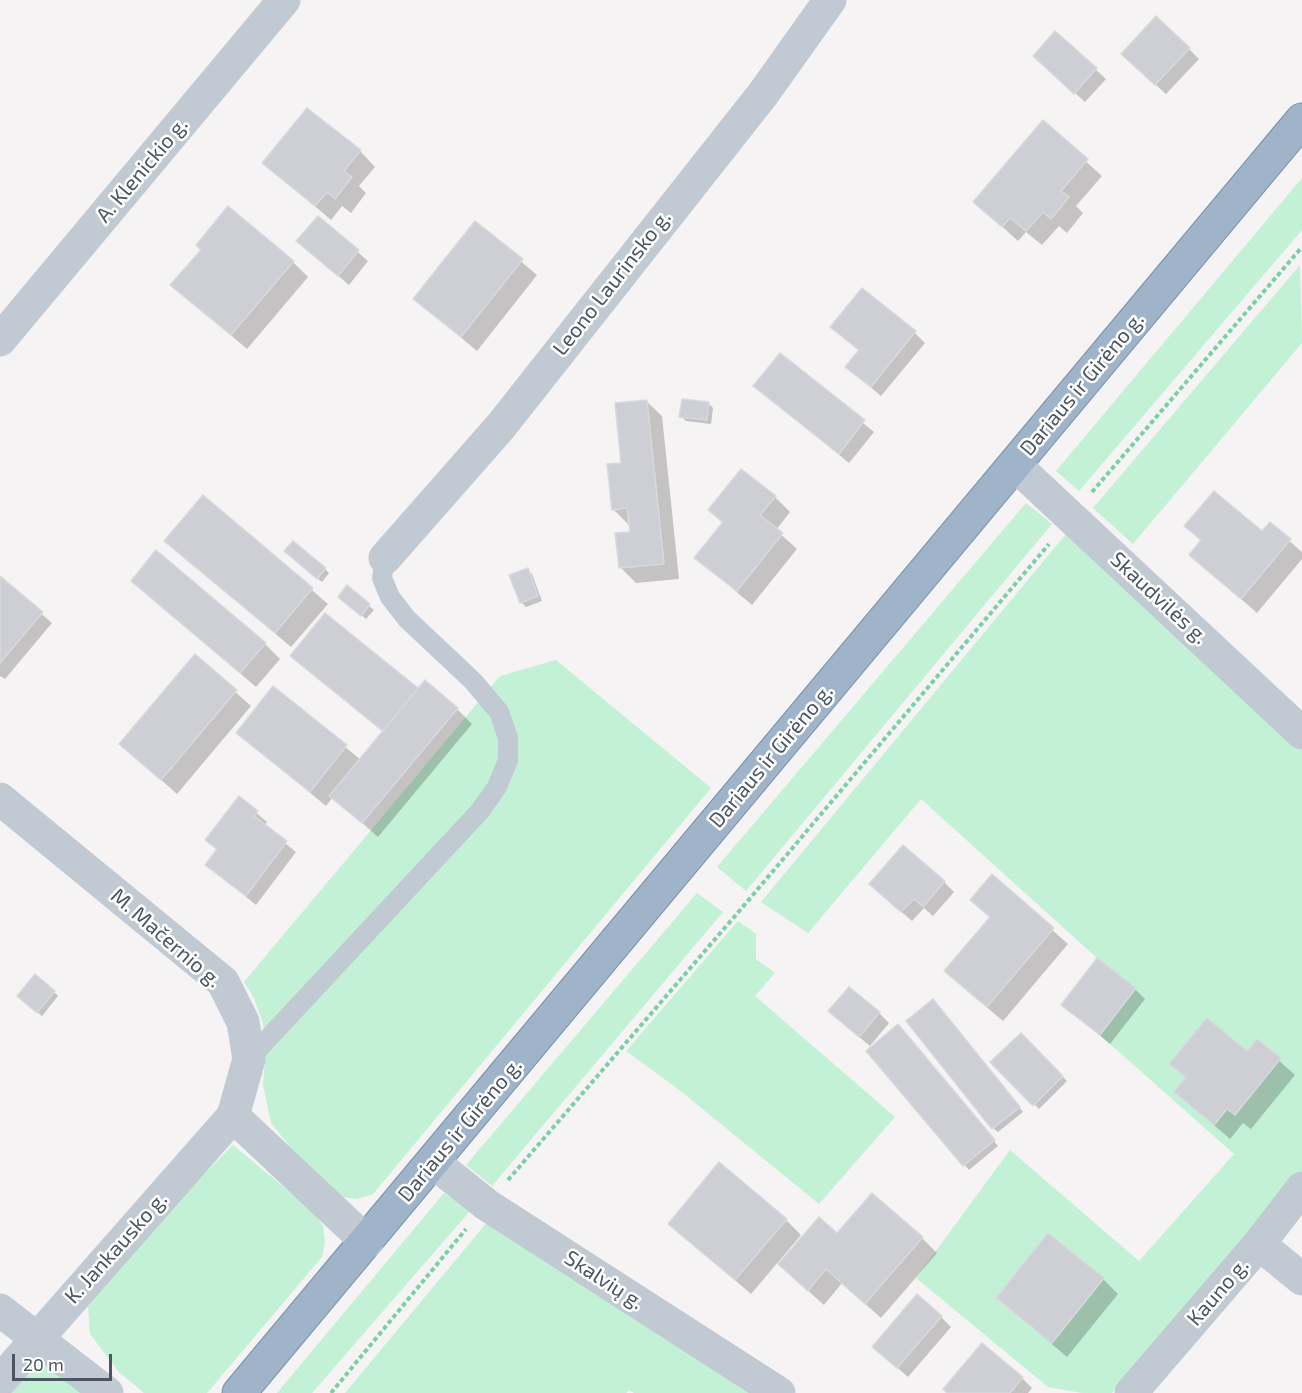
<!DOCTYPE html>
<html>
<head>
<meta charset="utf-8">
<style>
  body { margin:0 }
  #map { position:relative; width:1302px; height:1393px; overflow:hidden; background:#f5f3f3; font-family:"Exo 2",sans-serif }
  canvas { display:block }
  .scale { position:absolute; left:12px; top:1354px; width:100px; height:27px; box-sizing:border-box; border:3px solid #4a5661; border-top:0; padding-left:8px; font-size:18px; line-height:21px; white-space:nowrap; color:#4a5661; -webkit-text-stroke:4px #fff; paint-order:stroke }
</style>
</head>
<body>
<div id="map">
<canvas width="1302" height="1393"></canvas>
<div class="scale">20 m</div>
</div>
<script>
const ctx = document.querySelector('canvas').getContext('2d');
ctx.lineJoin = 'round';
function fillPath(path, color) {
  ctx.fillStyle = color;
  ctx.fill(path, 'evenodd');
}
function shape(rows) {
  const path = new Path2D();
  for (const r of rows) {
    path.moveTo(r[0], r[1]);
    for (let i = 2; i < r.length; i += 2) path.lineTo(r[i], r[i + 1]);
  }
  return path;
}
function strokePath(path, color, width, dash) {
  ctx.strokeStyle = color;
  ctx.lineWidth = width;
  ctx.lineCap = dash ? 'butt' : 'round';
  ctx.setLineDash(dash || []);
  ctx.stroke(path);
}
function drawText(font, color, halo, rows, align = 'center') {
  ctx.font = font + ' "Exo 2",sans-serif';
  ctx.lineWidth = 5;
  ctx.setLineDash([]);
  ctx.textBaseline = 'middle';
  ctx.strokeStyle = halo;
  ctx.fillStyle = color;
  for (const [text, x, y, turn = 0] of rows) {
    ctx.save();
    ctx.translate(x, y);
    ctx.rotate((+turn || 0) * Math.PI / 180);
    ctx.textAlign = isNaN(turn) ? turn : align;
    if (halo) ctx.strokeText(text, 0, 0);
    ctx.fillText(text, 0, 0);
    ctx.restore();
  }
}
const green = shape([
  [1302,178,1302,230,1079,491,1056,471],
  [1300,265,1302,343,1133,544,1093,508],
  [1026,503,1052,524,746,891,717,867],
  [1070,529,1302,750,1302,1171,1283,1197,1112,1393,1082,1393,1048,1387,916,1278,1010,1150,1139,1261,1234,1154,1100,1035,1135,988,1097,958,921,799,808,933,761,902],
  [556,660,711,788,373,1194,357,1199,342,1197,291,1148,271,1123,263,1085,266,1047,263,1024,254,998,244,982,500,676],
  [697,893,723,912,492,1186,466,1165],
  [738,921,756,934,756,959,775,973,755,996,895,1117,819,1204,678,1089,626,1051],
  [233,1145,315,1213,323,1226,325,1241,322,1257,207,1393,144,1393,119,1372,90,1334,88,1306,136,1242],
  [444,1193,470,1211,312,1393,277,1393],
  [488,1221,750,1393,634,1393,629,1390,626,1393,345,1393],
  [39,1360,83,1393,9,1393]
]);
const shadow = shape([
  [1056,33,1106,79,1085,102,1045,66],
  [1189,49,1199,59,1166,94,1133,64],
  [1043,123,1102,176,1076,206,1083,213,1067,233,1059,226,1042,245,1026,232,1018,241,975,202],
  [360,151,375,167,359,186,366,193,351,213,342,206,331,220,265,163],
  [318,218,368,261,349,285,308,250],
  [475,223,537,275,477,351,415,299],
  [203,250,293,262,308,277,247,349,172,285],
  [832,327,915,333,925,343,881,396,847,367,860,352],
  [780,355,874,432,849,463,755,386],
  [646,401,662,416,679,579,636,583,621,568,632,533,629,525,614,510,623,464],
  [708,403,713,408,711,424,686,421,681,416],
  [203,497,328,604,291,647,166,541],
  [775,497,790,512,776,530,797,549,752,605,696,558,723,524,710,510],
  [1270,524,1302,552,1302,559,1257,613,1191,555,1202,542,1186,526,1262,533],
  [290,556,325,569,329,573,322,582],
  [527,570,532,574,542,601,526,607,521,602],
  [0,578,52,623,5,679,0,676],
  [133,581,265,644,280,659,256,687],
  [347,588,374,610,366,619,344,601],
  [325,615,418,690,457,709,472,724,378,837,333,797,326,806,238,733,274,688,361,760,384,733,292,656],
  [195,656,251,706,177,794,121,744],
  [239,798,267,822,264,826,296,852,256,905,207,865,218,851,207,840],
  [992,877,1068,944,1003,1021,961,986,991,918,972,900],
  [944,882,954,892,933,916,924,908,912,921,881,894],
  [1135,989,1145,999,1110,1044,1063,1005],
  [54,992,58,996,42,1016,23,1001],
  [937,1005,1023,1112,998,1132,993,1128],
  [879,1013,889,1023,870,1046,840,1021],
  [903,1031,998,1146,969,1170,868,1051],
  [1021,1035,1067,1081,1039,1109,992,1062],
  [1257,1041,1295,1075,1251,1129,1243,1123,1230,1139,1176,1092,1187,1079,1171,1064,1247,1053],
  [786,1220,801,1235,751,1294,670,1224],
  [837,1235,922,1238,937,1253,881,1318,842,1283,824,1305,795,1279],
  [1103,1279,1118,1294,1067,1357,998,1298],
  [941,1317,951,1327,908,1377,884,1356],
  [1022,1378,1032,1388,1028,1393,948,1393]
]);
const building = shape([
  [1156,16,1190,48,1155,85,1121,54,1156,16],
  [1055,31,1097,68,1074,94,1033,56,1055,31],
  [307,108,361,150,344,171,352,177,335,199,327,192,315,206,262,163,307,108],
  [1043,120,1088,159,1061,191,1069,197,1051,219,1043,212,1026,231,1010,218,1002,227,973,202,1043,120],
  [228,206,294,261,231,335,170,285,201,250,196,245,228,206],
  [318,216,359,250,338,276,296,241,318,216],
  [475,221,523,259,461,337,413,299,475,221],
  [862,288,916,331,871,387,845,367,859,350,830,327,862,288],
  [780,353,865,420,839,454,753,386,780,353],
  [682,399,709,402,707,420,679,417,682,399],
  [647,400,664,564,619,568,615,533,630,532,627,508,612,510,607,464,621,463,615,403,647,400],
  [741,469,776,496,760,515,783,533,737,591,694,558,723,522,708,510,741,469],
  [1214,491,1262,531,1270,522,1291,539,1241,599,1189,555,1201,540,1184,526,1214,491],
  [203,495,313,588,275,633,164,541,203,495],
  [293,541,326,568,317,579,284,551,293,541],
  [156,550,266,643,240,673,131,581,156,550],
  [528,568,538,596,520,603,509,575,528,568],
  [0,576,43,612,0,663,0,576],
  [347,585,370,604,361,616,338,597,347,585],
  [325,613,418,688,383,731,290,656,325,613],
  [195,654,237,690,161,780,119,744,195,654],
  [425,680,458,708,362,823,329,796,425,680],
  [273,686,347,745,310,792,236,733,273,686],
  [239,796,258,811,254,816,287,841,246,896,205,865,217,849,205,840,239,796],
  [903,845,945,881,923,907,914,899,901,912,869,884,903,845],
  [992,874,1054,928,987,1007,944,971,990,917,970,900,992,874],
  [1097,958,1136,988,1100,1035,1061,1005,1097,958],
  [35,974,55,991,37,1013,17,996,35,974],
  [849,987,880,1012,859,1037,828,1011,849,987],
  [933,999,1020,1107,992,1129,906,1021,933,999],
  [1207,1018,1247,1051,1257,1039,1281,1058,1235,1115,1227,1109,1214,1125,1174,1092,1186,1077,1169,1064,1207,1018],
  [898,1024,995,1140,963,1166,866,1051,898,1024],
  [1021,1033,1063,1076,1033,1106,990,1062,1021,1033],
  [719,1162,787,1219,735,1280,668,1224,719,1162],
  [872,1193,923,1237,865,1304,826,1269,808,1291,778,1264,819,1217,837,1233,872,1193],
  [1048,1233,1104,1278,1052,1343,996,1298,1048,1233],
  [917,1294,942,1316,897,1368,872,1347,917,1294],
  [982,1343,1023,1377,1010,1393,947,1393,943,1389,982,1343]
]);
const path = shape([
  [1092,492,1302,247],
  [508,1180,741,909,1049,544],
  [331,1393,466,1229]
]);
const service = shape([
  [249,1059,480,811,497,787,508,760,508,738,499,712,473,681,407,619,390,597,382,578,385,558]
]);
const minor = shape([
  [0,340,284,0],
  [1015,465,1302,733],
  [385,558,501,426,763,94,830,0],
  [0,799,223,982,243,1022,249,1059,233,1116,367,1242],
  [433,1162,487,1205,779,1393],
  [1259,1244,1302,1279],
  [0,1310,107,1393],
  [0,1381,233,1116],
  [1131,1393,1259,1244,1302,1188]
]);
const trunk = shape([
  [239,1393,1302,120]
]);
const streetNames = [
  ["A. Klenickio g.",142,170,-50],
  ["Leono Laurinsko g.",612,283,-52],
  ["Dariaus ir Girėno g.",1082,384,-50],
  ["Skaudvilės g.",1159,598,43],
  ["Dariaus ir Girėno g.",771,756,-50],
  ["M. Mačernio g.",166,938,41],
  ["Dariaus ir Girėno g.",460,1130,-50],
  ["K. Jankausko g.",116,1248,-48],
  ["Skalvių g.",604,1280,33],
  ["Kauno g.",1218,1292,-49]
];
fillPath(green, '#c3f1d5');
fillPath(shadow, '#0003');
fillPath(building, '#cdcfd5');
strokePath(building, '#d7d9de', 1.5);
strokePath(trunk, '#7690ad', 35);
strokePath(path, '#7ad0a6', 4, [4.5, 3]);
strokePath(service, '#c1cad2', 20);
strokePath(minor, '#c1cad2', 33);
strokePath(trunk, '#9fb4c9', 33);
drawText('21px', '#4a5661', '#fff', streetNames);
</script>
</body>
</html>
